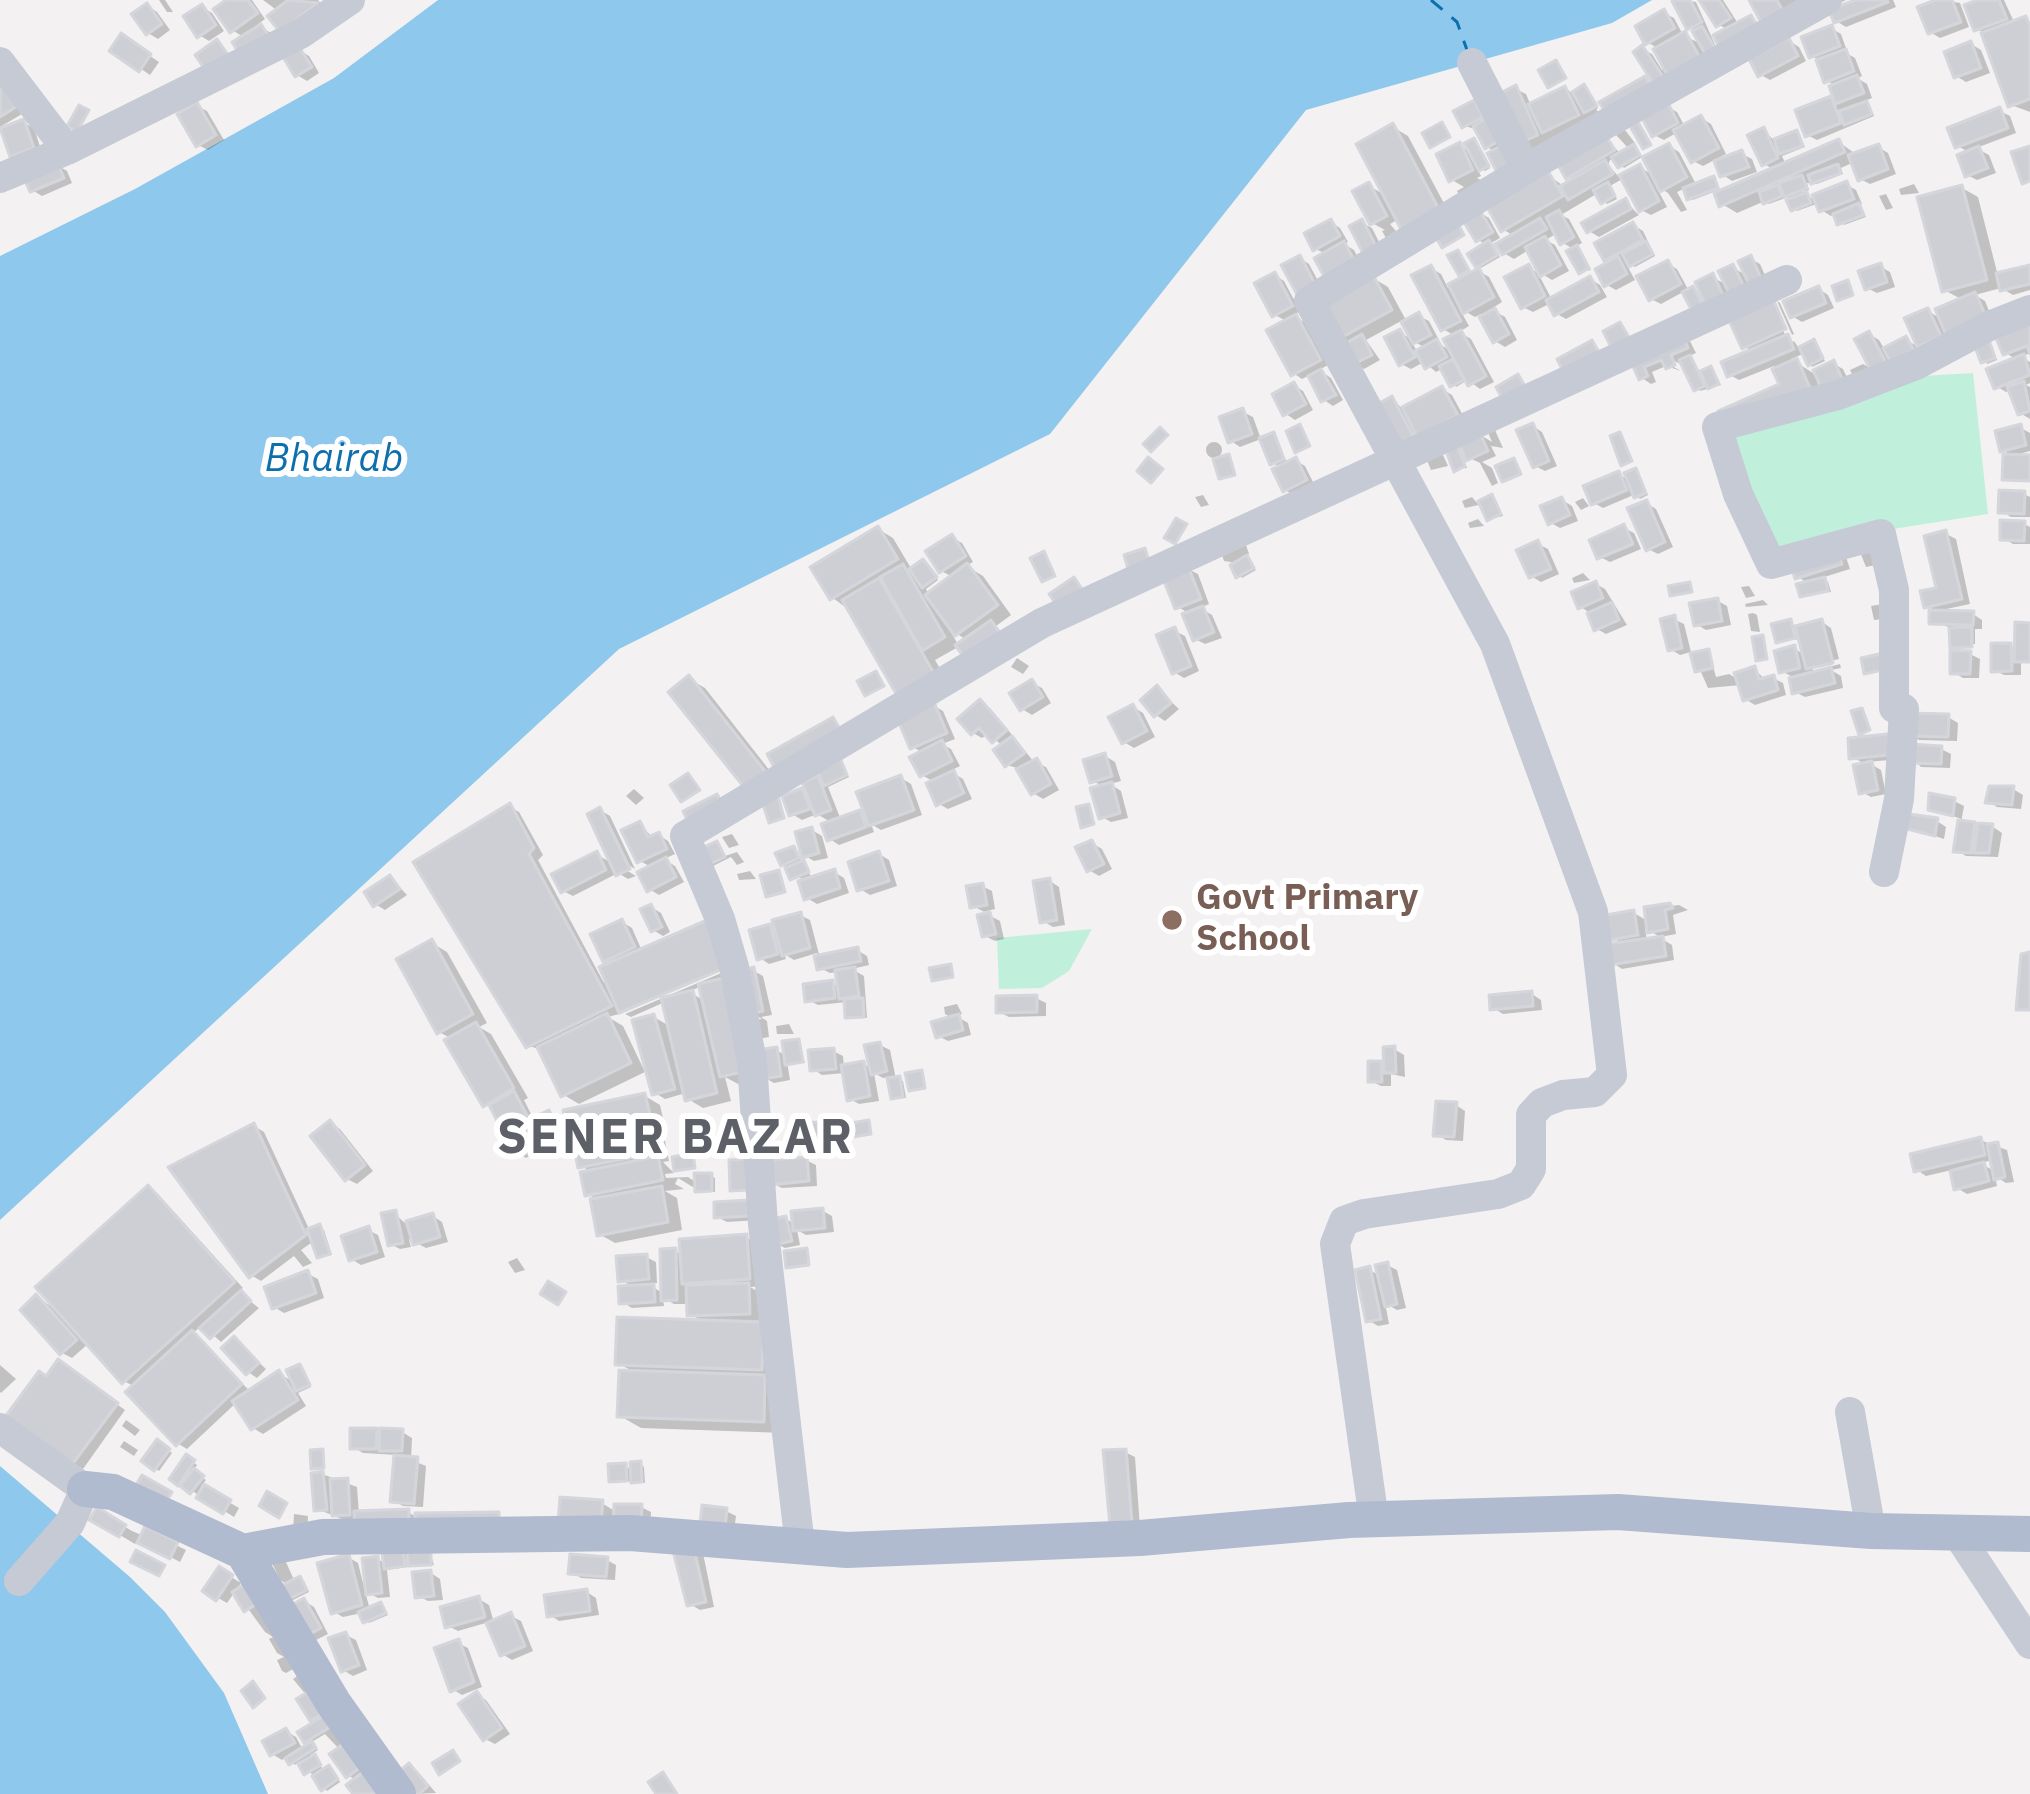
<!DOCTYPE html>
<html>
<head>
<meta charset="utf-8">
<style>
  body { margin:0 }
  canvas { display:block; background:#f3f1f1 }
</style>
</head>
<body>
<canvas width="2030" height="1794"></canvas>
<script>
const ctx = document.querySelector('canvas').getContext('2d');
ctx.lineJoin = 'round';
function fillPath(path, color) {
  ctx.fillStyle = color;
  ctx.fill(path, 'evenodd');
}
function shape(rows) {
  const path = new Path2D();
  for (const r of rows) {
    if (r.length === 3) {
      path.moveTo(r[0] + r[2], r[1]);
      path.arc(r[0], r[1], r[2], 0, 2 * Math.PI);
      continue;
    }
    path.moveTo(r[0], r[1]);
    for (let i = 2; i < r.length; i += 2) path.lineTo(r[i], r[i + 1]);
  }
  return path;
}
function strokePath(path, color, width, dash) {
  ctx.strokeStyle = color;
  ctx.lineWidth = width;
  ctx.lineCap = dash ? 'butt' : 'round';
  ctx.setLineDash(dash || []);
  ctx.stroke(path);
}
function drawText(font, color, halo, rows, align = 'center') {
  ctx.font = font + ' "IBM Plex Sans",sans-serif';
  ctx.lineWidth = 12;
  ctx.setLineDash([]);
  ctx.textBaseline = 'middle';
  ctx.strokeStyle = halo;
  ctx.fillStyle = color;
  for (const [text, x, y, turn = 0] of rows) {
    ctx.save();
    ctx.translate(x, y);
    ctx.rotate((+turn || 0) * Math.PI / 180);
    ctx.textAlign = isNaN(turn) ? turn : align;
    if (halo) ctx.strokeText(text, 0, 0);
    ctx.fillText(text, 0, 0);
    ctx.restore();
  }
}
const green = shape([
  [1973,373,1988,514,1893,529,1772,562,1719,427,1906,377],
  [1092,929,1069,971,1042,988,999,989,997,938]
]);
const water = shape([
  [438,0,1652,0,1612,23,1306,110,1050,434,619,649,0,1220,0,256,135,189,334,78],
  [0,1466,130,1577,165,1612,224,1693,268,1794,0,1794]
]);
const shadow = shape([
  [159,0,165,0,173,12,167,12],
  [231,0,252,0,265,19,257,25,271,33,245,38,232,30],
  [263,0,318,0,326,10,292,36,278,11],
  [1680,0,1696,2,1721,58,1662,98,1645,80,1660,88,1642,49,1652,54,1662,70,1667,68,1659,49,1647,42,1664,13,1674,18,1683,35,1703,45,1676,2],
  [1703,0,1723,0,1739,25,1751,18,1761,24,1729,30,1719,25],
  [1752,0,1846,0,1804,22],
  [1864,0,1893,0,1896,7,1846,27,1836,21],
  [1943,0,1960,3,1969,27,1940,38,1930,32],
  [1975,0,2004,0,2015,24,2026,20,2030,22,2030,112,2011,105,1984,33,1977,29,1979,3],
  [148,6,157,12,170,30,158,39,148,33],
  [202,7,212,13,224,31,209,41,199,35],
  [1831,28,1841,34,1848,54,1855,58,1862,76,1857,78,1867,84,1872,98,1862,102,1870,106,1874,116,1817,140,1807,135,1799,112,1836,98,1837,86,1827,81,1819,60,1812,56],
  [1789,41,1799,47,1806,61,1770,80,1761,75],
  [131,43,159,62,150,75,113,50],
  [1971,44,1981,50,1990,73,1966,82,1956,76],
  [299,50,309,56,319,73,307,81,297,75],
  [0,73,27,111,0,127],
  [1584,88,1598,108,1596,110,1604,115,1543,162,1522,141,1516,89,1526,94,1531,106,1565,89,1575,94],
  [1474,103,1509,146,1496,152,1487,147,1478,130,1465,126],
  [197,106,207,111,224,140,208,150,198,145],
  [1668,107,1677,112,1685,127,1701,118,1711,124,1726,154,1703,166,1693,161,1678,132,1664,140,1654,135],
  [2000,111,2010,116,2016,133,1976,148,1989,155,1996,173,1977,180,1967,175,1970,153,1958,146],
  [24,123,34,128,42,153,22,160,12,155],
  [1393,127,1408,136,1454,222,1399,219,1390,224,1404,241,1390,245,1382,231,1385,230,1372,223,1369,186,1387,196],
  [1625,130,1635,143,1630,146,1642,157,1624,168,1616,160,1610,160,1608,165,1620,178,1639,167,1655,176,1669,146,1679,152,1697,186,1714,179,1722,193,1775,170,1764,164,1763,130,1776,142,1797,133,1800,135,1805,147,1782,156,1786,165,1839,142,1857,155,1878,147,1888,153,1896,174,1870,184,1860,179,1854,162,1841,168,1843,174,1817,184,1807,183,1809,190,1801,192,1818,202,1847,185,1856,190,1862,204,1858,206,1866,217,1844,225,1836,214,1831,216,1821,210,1819,203,1797,211,1788,197,1769,204,1765,201,1737,213,1722,204,1716,191,1693,200,1686,188,1677,192,1687,210,1681,212,1668,193,1656,186,1667,207,1651,215,1641,210,1624,178,1610,186,1617,199,1607,204,1598,193,1561,215,1569,219,1582,243,1575,247,1581,251,1591,270,1581,272,1575,250,1563,243,1557,233,1546,240,1555,245,1569,271,1552,280,1542,274,1527,251,1514,259,1495,248,1514,236,1504,230,1548,175,1565,187,1575,181,1568,177,1606,139,1622,155,1630,150,1616,135],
  [1474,142,1490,168,1485,171,1476,166,1481,176,1477,178,1483,181,1462,200,1457,191,1464,187,1452,180,1460,146,1473,153],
  [1742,154,1752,159,1757,172,1732,181,1723,175],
  [57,165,67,171,72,183,42,196,32,190],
  [1914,184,1919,193,1901,195,1899,189],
  [1962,188,1978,197,1998,276,2030,268,2030,290,2013,295,2001,288,1975,295,1985,301,1996,328,1990,340,1997,360,1987,364,1975,337,1929,350,1919,345,1928,311,1943,320,1963,300,1944,290],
  [1886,194,1893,208,1886,210,1879,196],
  [1626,202,1639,215,1599,237,1589,231],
  [1479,212,1489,218,1500,238,1481,249,1484,254,1495,248,1500,257,1481,268,1471,255,1487,245,1478,240,1466,220],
  [1331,222,1340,228,1348,242,1344,244,1354,250,1364,269,1315,249],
  [1362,223,1372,228,1385,254,1376,259],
  [1633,225,1643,231,1655,256,1635,267,1625,262,1635,280,1616,290,1607,285,1613,263,1606,259],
  [1458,253,1473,275,1479,271,1489,277,1502,302,1491,309,1505,317,1517,340,1505,347,1495,341,1481,314,1475,317,1459,308,1469,326,1459,332,1471,339,1494,382,1480,389,1468,380,1456,387,1444,368,1436,372,1424,362,1411,369,1401,364,1400,332,1414,341,1403,320,1366,340,1380,360,1364,369,1354,363,1339,338,1373,278,1388,287,1407,322,1419,316,1429,321,1439,340,1436,342,1453,352,1455,336,1443,329,1431,268,1441,274,1448,288,1468,277,1461,273],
  [1410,339,1427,349,1418,353],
  [1300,258,1309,264,1326,296,1302,298],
  [1751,259,1760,264,1773,293,1767,296,1777,301,1770,301,1789,344,1794,341,1800,350,1814,343,1825,361,1812,367,1805,353,1791,359,1813,373,1834,364,1843,369,1850,384,1834,392,1817,383,1824,398,1783,386,1774,366,1739,380,1730,375,1753,352,1744,346,1730,316,1699,313,1685,291,1661,304,1651,299,1667,263,1677,269,1689,291,1693,290,1705,296,1712,277,1729,286,1732,267,1749,277],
  [1528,267,1538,273,1552,300,1590,279,1600,285,1607,297,1566,319,1557,314,1551,303,1533,312,1523,307],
  [1881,267,1890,272,1895,287,1877,293,1867,288],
  [1275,275,1284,281,1300,311,1293,316,1306,323,1328,365,1319,370,1331,378,1343,400,1333,406,1324,400,1310,375,1302,379,1293,373,1288,322,1275,315],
  [1819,289,1828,295,1834,308,1802,322,1792,316],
  [1777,301,1780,303,1794,334,1792,335],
  [2030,327,2030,353,2021,357,2030,362,2030,383,2026,385,2030,387,2030,419,2020,413,2012,390,2006,392,1996,386,2017,360,2006,353],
  [1869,334,1879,340,1885,350,1905,339,1915,345,1926,364,1855,380,1850,370,1863,364,1874,370],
  [1690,341,1696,353,1687,357,1700,374,1714,371,1721,385,1700,391,1687,368,1664,355,1661,360,1681,371,1666,366,1652,372,1656,382,1651,384,1642,378,1632,357],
  [1294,385,1303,391,1313,410,1295,420,1286,414],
  [1442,389,1452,395,1466,421,1408,452,1392,399,1404,410],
  [1243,412,1253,417,1261,439,1240,447,1231,441],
  [1533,426,1542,432,1557,466,1545,471,1535,466],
  [2021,428,2030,433,2030,451,2012,456,2002,450],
  [1487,430,1495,430,1503,448,1491,446,1496,456,1482,462,1492,468,1498,483,1492,486,1480,463,1461,454,1467,468,1457,469,1456,450,1468,456,1479,434,1492,442],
  [1273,436,1288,464,1295,460,1305,466,1315,486,1295,496,1285,490,1281,468,1272,462],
  [1214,450,8],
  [1443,455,1448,466,1431,470,1426,458],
  [1636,471,1648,495,1640,499,1636,494,1603,508,1594,503,1618,474,1631,481],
  [2024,494,2030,497,2030,517,2011,517,2001,511],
  [1203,495,1209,505,1201,507,1195,497],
  [1472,497,1478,504,1496,500,1503,516,1490,519,1483,504,1465,508,1462,501],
  [1583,498,1589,506,1581,510,1575,502],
  [1562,500,1572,506,1578,521,1560,528,1551,523],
  [1646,503,1656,509,1673,547,1658,554,1648,549],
  [1478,519,1484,526,1470,528,1468,523],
  [2024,524,2030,527,2030,544,2013,544,2003,538],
  [1624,528,1634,533,1641,549,1610,562,1600,557],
  [878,529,893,538,912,570,927,564,938,580,926,589,929,595,953,577,941,571,952,538,962,543,973,562,966,566,983,576,1011,615,996,626,1010,642,960,646,935,660,949,684,833,598],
  [949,629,967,640,959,646],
  [1946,534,1956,539,1970,604,1937,611,1973,614,1982,620,1982,629,1975,629,1975,644,1953,645,1952,628,1932,622,1932,609,1927,606,1939,590],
  [1538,544,1548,549,1559,574,1541,582,1531,576],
  [1873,544,1881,564,1866,567,1858,547],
  [1246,545,1249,554,1243,557,1256,570,1242,578,1231,562,1224,561,1221,552],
  [1846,557,1850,569,1821,578,1828,582,1831,592,1802,595,1809,584,1798,577],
  [1188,569,1198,574,1209,604,1200,608,1212,615,1222,638,1205,644,1195,639,1190,614,1178,607],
  [1583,573,1590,580,1574,583,1572,578],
  [1596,584,1605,589,1627,625,1606,634,1597,629,1590,613,1581,607],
  [1749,586,1755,596,1746,598,1741,587],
  [1763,600,1768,605,1746,607,1745,604],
  [1718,601,1727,606,1731,625,1706,630,1696,624],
  [1888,603,1895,618,1874,620,1871,606],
  [1753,613,1757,615,1760,632,1751,631,1748,614],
  [1674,619,1684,624,1691,652,1680,655,1670,649],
  [1790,622,1795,629,1822,622,1831,628,1839,659,1813,665,1813,671,1840,664,1841,668,1831,670,1841,676,1843,688,1805,697,1795,692,1791,676,1781,671,1795,649,1805,655,1802,639,1778,641],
  [2030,626,2030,659,2021,662,2021,675,2004,675,1994,670,2011,646,2017,650],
  [1175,631,1185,636,1199,671,1184,678,1174,672],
  [1709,652,1716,677,1729,674,1739,680,1755,670,1766,680,1773,678,1783,683,1786,695,1755,705,1745,699,1741,685,1708,688,1694,656],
  [1970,654,1980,659,1979,678,1963,678,1953,672],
  [1017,658,1029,666,1023,674,1011,667],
  [689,679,705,688,781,785,764,798],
  [1032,683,1042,688,1051,703,1032,715,1022,709],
  [1158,689,1179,709,1165,721,1156,715],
  [980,702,990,708,1034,762,1046,767,1059,790,1043,799,1033,793,1020,769,1007,765,1003,746,988,734,982,738,973,733],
  [933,705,943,711,955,739,942,744,951,749,960,766,950,771,963,779,972,799,948,809,939,804,934,782,922,775,923,753,913,747],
  [1133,707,1143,713,1155,737,1134,748,1124,742],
  [1948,717,1958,723,1957,741,1919,740,1910,734],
  [1908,747,1941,749,1951,754,1950,768,1921,767,1912,758,1867,762,1881,770,1886,794,1871,797,1862,792,1867,765,1852,757],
  [1105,756,1115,762,1121,781,1110,784,1121,791,1128,818,1111,822,1102,817,1104,787,1093,781],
  [841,764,849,777,828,787,841,820,859,813,869,819,901,778,911,784,922,815,881,830,871,824,874,832,839,845,830,839,832,823,817,814,802,820,792,814,786,797,808,789,817,779,826,784],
  [634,789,644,798,636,805,626,796],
  [2013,789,2023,795,2021,809,1997,807,1988,801],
  [1954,801,1964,806,1961,823,1981,829,1993,827,2002,833,1998,857,1966,856,1956,850,1961,819,1931,808],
  [510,807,519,812,543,855,538,860,604,983,613,964,606,960,622,922,632,928,642,951,623,1013,608,1017,623,1026,645,1072,579,1104,564,1095,542,1050,529,1046],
  [600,810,610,816,635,869,619,859,616,864,636,876,628,879,618,873,573,896,563,891,596,854,615,865],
  [1937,821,1946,827,1944,839,1910,828],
  [640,824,653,838,659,835,668,841,675,854,664,859,675,866,684,882,659,895,649,889,651,867,640,861],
  [812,830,822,836,828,858,814,861,798,852,802,863,813,879,834,872,844,878,849,893,817,904,807,898,801,878,792,878,783,864,794,849,804,855],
  [732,834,739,845,729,848,722,837],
  [1092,843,1102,849,1112,869,1099,876,1089,870],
  [717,844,725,856,737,852,744,862,737,865,731,857,711,867],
  [879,854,889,860,897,886,870,895,860,889],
  [750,871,756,879,739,880,737,874],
  [391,878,407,895,385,910,375,904],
  [1050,881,1059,887,1065,925,1053,927,1043,921],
  [982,886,992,891,995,909,983,912,1000,921,1004,939,995,941,985,936,990,915,973,906],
  [1679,905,1688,910,1673,915,1676,934,1660,937,1645,928,1647,941,1662,939,1672,945,1674,960,1622,969,1613,963,1625,945,1613,938,1634,913,1649,922,1647,909],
  [651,907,661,913,670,932,663,936,653,930],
  [800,915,810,920,820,958,857,950,867,956,869,965,852,969,864,976,867,1018,848,1016,847,1002,818,1005,808,1000,833,983,840,988,838,972,830,973,820,968,817,953,794,960,784,954,786,959,769,964,760,958,769,927,779,933],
  [432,943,447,952,487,1023,479,1027,491,1034,528,1098,524,1100,534,1120,549,1113,559,1119,568,1139,555,1145,544,1139,548,1146,526,1158,517,1152,494,1110,485,1104,452,1039,439,1032],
  [733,968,735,972,720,979,739,990,760,1079,738,1084,725,1077,731,1101,703,1108,688,1099,686,1093,665,1099,655,1093,654,1017,671,1027,665,1002,631,1017,625,1014],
  [701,986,705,1001,689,992],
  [754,971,763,976,772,1015,761,1017,767,1021,769,1037,758,1039,753,1020,762,1019,750,1012],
  [1532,994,1541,1000,1542,1010,1503,1014,1493,1008],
  [1036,998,1046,1003,1046,1016,1009,1017,999,1012],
  [957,1004,962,1014,954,1015,968,1023,971,1035,948,1041,938,1036,953,1019,945,1014,944,1007],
  [789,1024,794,1034,777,1034,776,1026],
  [798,1042,805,1063,787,1062,790,1080,774,1083,760,1075,776,1050,787,1056],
  [880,1045,890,1050,896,1079,903,1081,906,1098,893,1097,890,1077,883,1078,874,1073,879,1101,859,1104,850,1099,845,1073,822,1075,813,1069,833,1051,843,1056,844,1068,864,1064,873,1069],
  [1394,1049,1404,1055,1405,1077,1391,1074,1391,1086,1381,1086,1371,1081,1371,1064,1384,1063],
  [645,1096,660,1105,665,1127,653,1130,664,1136,669,1161,663,1162,674,1173,665,1174,666,1178,688,1177,697,1183,711,1176,715,1178,715,1192,701,1192,678,1178,675,1184,684,1189,665,1191,677,1198,682,1230,615,1243,599,1234,593,1197,587,1194,592,1172,581,1166,575,1137,571,1135],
  [1456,1105,1465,1111,1463,1141,1446,1140,1436,1134],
  [330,1123,340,1129,373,1171,357,1184,347,1179],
  [254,1126,264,1132,310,1231,324,1230,332,1255,319,1256,314,1241,301,1250,312,1263,303,1267,294,1256,261,1281,251,1275],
  [1980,1140,2007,1150,2014,1182,2006,1183,1995,1176,1997,1186,1967,1194,1957,1188,1952,1170,1926,1176,1917,1170],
  [1993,1160,1996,1172,1980,1163],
  [806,1160,816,1165,817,1186,782,1188,772,1183],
  [149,1189,158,1194,243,1288,238,1292,259,1308,221,1342,202,1325,192,1334,251,1392,279,1374,296,1383,300,1367,304,1369,311,1387,298,1393,306,1406,263,1434,253,1428,237,1402,187,1449,177,1443,135,1387,124,1381,89,1343,72,1358,62,1353,37,1298,60,1311],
  [717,1205,759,1220,727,1222,717,1217],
  [823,1211,832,1216,834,1232,806,1235,797,1230,800,1245,785,1248,775,1243,786,1219,796,1225],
  [395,1214,406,1224,433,1216,442,1222,448,1242,426,1248,409,1239,411,1247,400,1249,390,1244],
  [368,1230,378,1235,385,1257,361,1265,351,1259],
  [746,1237,762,1246,765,1286,750,1287,764,1295,765,1321,756,1321,785,1338,785,1433,641,1428,620,1416,637,1374,618,1363,705,1323,690,1314,690,1304,674,1304,663,1298,664,1306,632,1308,622,1302,635,1288,621,1280,646,1257,656,1262,657,1283,648,1284,664,1294,675,1251,683,1256],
  [517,1258,525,1270,515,1273,508,1262],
  [1387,1265,1397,1270,1406,1308,1397,1310,1385,1303,1389,1324,1378,1326,1368,1320,1369,1270,1381,1276],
  [308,1274,318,1279,324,1298,284,1313,274,1307],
  [234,1339,266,1369,257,1378,248,1372],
  [0,1365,16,1379,1,1393,0,1392],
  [68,1369,125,1410,83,1469,73,1463,47,1379],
  [126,1420,140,1430,135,1436,122,1426],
  [376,1431,382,1435,402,1432,412,1438,411,1460,426,1466,423,1507,403,1506,393,1500,397,1455,363,1453,353,1447],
  [124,1441,138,1450,134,1456,120,1447],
  [158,1443,172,1453,159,1471,145,1461],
  [1125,1452,1135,1457,1140,1528,1122,1529],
  [187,1458,197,1465,193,1471,206,1480,201,1486,239,1508,234,1517,173,1479],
  [640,1464,644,1467,645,1483,612,1480,625,1466,633,1471],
  [322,1474,357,1487,359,1514,408,1512,418,1518,498,1515,508,1521,349,1522,317,1509],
  [602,1503,616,1512,641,1507,651,1512,650,1533,571,1526],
  [98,1511,132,1531,144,1536,146,1530,186,1550,180,1562,138,1540,135,1544,93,1519],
  [726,1511,736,1516,734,1531,703,1523],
  [294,1514,308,1516,307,1534,293,1532],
  [675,1547,703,1553,714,1607,700,1610,690,1604],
  [403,1552,410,1557,430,1553,434,1565,414,1566,407,1562,408,1567,387,1570,390,1597,378,1598,365,1591,370,1610,381,1605,388,1615,369,1623,362,1613,343,1617,334,1612,348,1557,358,1563,364,1587,377,1559,387,1564],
  [285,1560,295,1582,304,1581,309,1592,291,1601,289,1585,280,1580,272,1563],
  [607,1560,616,1565,615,1580,581,1578,571,1572],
  [220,1570,241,1583,227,1603,206,1591],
  [431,1573,440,1579,443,1600,428,1601,418,1596],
  [236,1592,267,1608,299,1666,286,1673,282,1671,277,1660,284,1657,277,1653,269,1639,273,1637,265,1632],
  [587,1592,596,1598,599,1615,559,1621,550,1615],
  [479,1599,489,1605,494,1623,511,1616,521,1621,533,1651,512,1660,502,1654,489,1622,458,1631,448,1626],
  [304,1601,314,1607,328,1634,316,1640,307,1635],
  [346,1635,356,1640,367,1670,353,1676,343,1670],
  [458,1643,468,1648,482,1687,462,1695,452,1689],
  [299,1675,345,1740,340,1744,354,1752,369,1773,357,1794,357,1781,348,1775,340,1750,325,1734,310,1743,306,1741,318,1723,312,1719,307,1696,293,1679],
  [477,1695,486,1700,510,1734,495,1744,485,1739],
  [286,1731,296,1737,303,1750,312,1745,316,1747,318,1750,310,1755,325,1771,333,1770,340,1782,327,1791,300,1761,295,1765,288,1756,282,1760,272,1754],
  [409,1767,419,1773,436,1793,413,1794]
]);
const ferry = shape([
  [1431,0,1457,22,1467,50]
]);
const building = shape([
  [226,0,248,0,258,13,230,33,213,9,226,0],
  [288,0,318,3,280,32,267,16,288,0],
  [1690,0,1702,22,1687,30,1672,1,1690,0],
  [1699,0,1719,0,1731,18,1716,27,1699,0],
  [1749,0,1777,0,1785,15,1763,26,1749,0],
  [1855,0,1887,0,1888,2,1834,23,1829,10,1855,0],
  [1935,0,1952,0,1961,22,1928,34,1917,7,1935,0],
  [1977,0,1999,0,2007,19,1974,31,1964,5,1977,0],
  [147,3,162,24,146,35,131,14,147,3],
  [202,4,216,25,197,38,183,16,202,4],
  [1664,9,1675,28,1645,45,1635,26,1664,9],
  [1751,15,1760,31,1721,51,1713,35,1751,15],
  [2026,16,2030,27,2030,99,2008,107,1981,33,2026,16],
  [261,24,271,40,242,58,232,42,261,24],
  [1832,25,1840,46,1809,58,1801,37,1832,25],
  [1702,26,1719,55,1709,61,1692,31,1702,26],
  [1685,31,1703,63,1671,82,1653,49,1685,31],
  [121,33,151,54,139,72,109,51,121,33],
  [1789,38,1798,56,1758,77,1749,59,1789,38],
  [217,39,231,59,208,74,195,55,217,39],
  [1971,41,1981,68,1954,78,1944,52,1971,41],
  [1642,45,1668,84,1658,91,1633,52,1642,45],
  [299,47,312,67,295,77,283,57,299,47],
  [1846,49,1854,71,1824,83,1816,60,1846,49],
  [1556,60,1566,78,1548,88,1538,70,1556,60],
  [0,72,19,105,0,117,0,72],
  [1857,75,1864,93,1835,104,1829,86,1857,75],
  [1645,76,1654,92,1609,118,1599,102,1645,76],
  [1584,84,1597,106,1584,113,1572,92,1584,84],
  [1516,85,1538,135,1520,143,1498,94,1516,85],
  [1565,86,1579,115,1542,133,1528,104,1565,86],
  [1831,96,1841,123,1805,137,1795,110,1831,96],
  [1474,100,1483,117,1462,128,1453,111,1474,100],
  [1867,101,1872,114,1844,125,1839,111,1867,101],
  [197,102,216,135,196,147,177,114,197,102],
  [1668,103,1678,123,1652,137,1642,118,1668,103],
  [79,105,89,110,77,132,67,126,79,105],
  [2000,107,2008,128,1955,148,1947,128,2000,107],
  [1701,115,1719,148,1691,163,1673,130,1701,115],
  [1489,117,1501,140,1485,149,1473,126,1489,117],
  [24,119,34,148,10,157,0,128,24,119],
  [1442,122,1450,137,1430,148,1422,133,1442,122],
  [1638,122,1651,145,1643,149,1630,126,1638,122],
  [1393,123,1441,213,1403,233,1356,144,1393,123],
  [1764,127,1778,158,1762,166,1747,135,1764,127],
  [1797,130,1803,146,1779,154,1774,139,1797,130],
  [1606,136,1615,150,1566,179,1558,165,1606,136],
  [1474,138,1489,166,1479,171,1464,143,1474,138],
  [1839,139,1845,152,1719,207,1714,193,1839,139],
  [1460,142,1473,170,1449,182,1436,154,1460,142],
  [1669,143,1687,177,1660,192,1642,157,1669,143],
  [1634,144,1640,155,1618,168,1611,157,1634,144],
  [1879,144,1888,169,1858,181,1848,155,1879,144],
  [1503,145,1515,167,1499,176,1487,153,1503,145],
  [1979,146,1988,168,1965,177,1957,155,1979,146],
  [2030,146,2030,181,2022,184,2011,152,2030,146],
  [1742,150,1749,167,1720,177,1714,161,1742,150],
  [1605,160,1613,174,1568,200,1560,186,1605,160],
  [57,162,64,178,30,192,23,176,57,162],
  [1640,164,1659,201,1639,212,1619,175,1640,164],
  [1838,164,1841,173,1811,184,1808,175,1838,164],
  [1548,171,1563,196,1501,232,1487,207,1548,171],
  [1802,175,1807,188,1784,197,1779,183,1802,175],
  [1714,176,1718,188,1687,200,1683,188,1714,176],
  [1847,181,1854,199,1819,212,1812,195,1847,181],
  [1369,182,1387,216,1370,225,1352,191,1369,182],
  [1608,182,1615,196,1601,204,1593,190,1608,182],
  [1778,185,1782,196,1763,204,1759,192,1778,185],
  [1962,185,1987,280,1942,292,1917,197,1962,185],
  [1807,192,1811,203,1791,211,1786,200,1807,192],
  [1626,198,1631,209,1587,233,1581,223,1626,198],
  [1859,203,1864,215,1837,225,1833,214,1859,203],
  [1479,209,1493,232,1476,242,1462,219,1479,209],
  [1559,210,1574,237,1560,245,1546,217,1559,210],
  [1540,218,1547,229,1502,255,1495,244,1540,218],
  [1331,219,1340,236,1313,251,1304,233,1331,219],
  [1362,219,1377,248,1364,255,1349,226,1362,219],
  [1633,222,1643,240,1604,261,1594,243,1633,222],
  [1458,224,1464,235,1442,248,1436,237,1458,224],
  [1545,236,1561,265,1540,277,1525,247,1545,236],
  [1489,240,1498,255,1476,268,1467,254,1489,240],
  [1344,241,1356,264,1326,280,1314,258,1344,241],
  [1646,241,1653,254,1629,267,1622,254,1646,241],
  [1577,245,1589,268,1579,274,1566,251,1577,245],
  [1458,250,1469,270,1459,276,1447,255,1458,250],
  [1300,255,1318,290,1300,300,1281,265,1300,255],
  [1751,255,1765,288,1753,293,1738,261,1751,255],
  [1618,256,1627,274,1604,287,1595,269,1618,256],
  [1668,260,1681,284,1649,301,1636,276,1668,260],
  [1881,263,1887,282,1865,290,1858,271,1881,263],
  [1529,264,1545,296,1521,309,1504,277,1529,264],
  [1733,264,1747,293,1733,301,1718,271,1733,264],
  [1431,265,1461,321,1441,331,1411,275,1431,265],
  [2030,265,2030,284,2000,291,1996,273,2030,265],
  [1479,268,1494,297,1463,314,1448,284,1479,268],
  [1275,272,1293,306,1272,317,1254,283,1275,272],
  [1713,273,1726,302,1708,311,1695,282,1713,273],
  [1373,275,1392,310,1337,340,1318,304,1373,275],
  [1590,276,1599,292,1554,316,1546,300,1590,276],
  [1848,280,1853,295,1837,301,1832,286,1848,280],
  [1693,286,1704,308,1693,313,1682,292,1693,286],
  [1819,286,1826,303,1790,318,1783,301,1819,286],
  [1975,292,1989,323,1948,340,1935,309,1975,292],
  [1771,294,1786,329,1742,349,1726,314,1771,294],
  [1495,308,1509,334,1493,343,1479,317,1495,308],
  [1928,308,1941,336,1917,347,1904,318,1928,308],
  [1419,312,1431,335,1413,344,1401,322,1419,312],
  [1296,314,1321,360,1291,376,1266,330,1296,314],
  [1620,322,1630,339,1612,349,1603,331,1620,322],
  [2030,324,2030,354,2027,346,2003,355,1996,338,2030,324],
  [1400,329,1415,357,1399,366,1384,337,1400,329],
  [1461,330,1486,376,1468,386,1443,339,1461,330],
  [1869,331,1890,370,1875,378,1854,339,1869,331],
  [1681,332,1688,348,1671,355,1675,365,1666,369,1661,360,1644,367,1648,376,1639,380,1628,355,1681,332],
  [1362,334,1372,355,1352,365,1341,346,1362,334],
  [1788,334,1794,349,1727,377,1721,362,1788,334],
  [1987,334,1995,358,1981,363,1972,339,1987,334],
  [1906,336,1918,358,1895,371,1883,348,1906,336],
  [1437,339,1447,357,1425,369,1415,351,1437,339],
  [1814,339,1823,358,1808,366,1799,347,1814,339],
  [1592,340,1600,354,1564,373,1557,359,1592,340],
  [2024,354,2030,375,1994,389,1986,369,2024,354],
  [1690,355,1705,386,1694,391,1679,360,1690,355],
  [1797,358,1811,390,1724,422,1718,411,1779,384,1772,369,1797,358],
  [1453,359,1464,380,1450,387,1439,366,1453,359],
  [1834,360,1842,379,1822,389,1813,370,1834,360],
  [1711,366,1719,384,1708,389,1700,371,1711,366],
  [1321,369,1336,395,1321,402,1308,376,1321,369],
  [1518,374,1526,388,1503,400,1496,387,1518,374],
  [2024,381,2030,411,2018,415,2007,387,2024,381],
  [1294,382,1306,404,1283,416,1272,394,1294,382],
  [1442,386,1458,415,1417,437,1402,407,1442,386],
  [1392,396,1414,438,1396,448,1374,406,1392,396],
  [1243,408,1252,434,1228,443,1219,417,1243,408],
  [1533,423,1549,461,1533,468,1516,430,1533,423],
  [1300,424,1310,446,1295,453,1286,431,1300,424],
  [2021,424,2026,445,2000,452,1995,431,2021,424],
  [1160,427,1168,435,1151,452,1143,444,1160,427],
  [1479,431,1488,451,1466,461,1458,440,1479,431],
  [1274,432,1284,459,1270,465,1259,438,1274,432],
  [1620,432,1632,461,1621,466,1610,436,1620,432],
  [1457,446,1465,466,1454,472,1446,451,1457,446],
  [1229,454,1235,475,1219,479,1213,459,1229,454],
  [2003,454,2030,455,2030,481,2002,480,2003,454],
  [1148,457,1163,469,1151,483,1137,471,1148,457],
  [1296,457,1307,480,1283,492,1272,469,1296,457],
  [1514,458,1521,474,1502,482,1495,466,1514,458],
  [1636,468,1646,493,1634,498,1624,473,1636,468],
  [1619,471,1627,490,1591,505,1583,486,1619,471],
  [1999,490,2025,491,2024,514,1998,513,1999,490],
  [1492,494,1501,514,1487,521,1478,501,1492,494],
  [1562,497,1570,515,1548,525,1540,506,1562,497],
  [1647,500,1665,542,1646,551,1627,508,1647,500],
  [1176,518,1187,524,1175,544,1164,538,1176,518],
  [2000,520,2025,521,2024,541,2000,540,2000,520],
  [1624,524,1633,544,1597,559,1589,540,1624,524],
  [878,526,898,559,830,600,810,567,878,526],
  [1946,530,1962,599,1924,608,1920,591,1936,588,1924,536,1946,530],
  [952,534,966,556,939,573,925,551,952,534],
  [1538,540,1551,569,1529,578,1516,550,1538,540],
  [1145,548,1150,565,1129,572,1124,555,1145,548],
  [1837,548,1842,564,1795,579,1790,562,1837,548],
  [1044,551,1055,576,1042,582,1030,558,1044,551],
  [1247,555,1254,568,1236,578,1230,565,1247,555],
  [923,559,937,577,922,588,909,569,923,559],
  [967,563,998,605,955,636,925,595,967,563],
  [903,564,945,637,922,651,880,577,903,564],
  [1188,566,1201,599,1175,609,1162,576,1188,566],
  [1074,577,1082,589,1058,607,1049,594,1074,577],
  [1825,577,1828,591,1800,597,1796,584,1825,577],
  [879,578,935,675,898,697,842,600,879,578],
  [1596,581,1603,598,1578,609,1571,592,1596,581],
  [1690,582,1692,592,1670,596,1668,586,1690,582],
  [1718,598,1722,621,1694,626,1689,603,1718,598],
  [1612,602,1619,620,1594,631,1587,613,1612,602],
  [1203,606,1214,632,1193,641,1182,614,1203,606],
  [1929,610,1974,611,1973,625,1929,624,1929,610],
  [1675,615,1682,648,1668,651,1660,619,1675,615],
  [1791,619,1795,638,1776,643,1771,624,1791,619],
  [1822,619,1833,663,1806,669,1795,626,1822,619],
  [991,620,1002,636,967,661,955,645,991,620],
  [2015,622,2030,623,2030,662,2014,662,2015,622],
  [1175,627,1191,666,1172,674,1156,635,1175,627],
  [1972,627,1972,647,1950,648,1949,628,1972,627],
  [1763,635,1767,659,1756,661,1752,637,1763,635],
  [1991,643,2011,643,2012,671,1991,672,1991,643],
  [1795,645,1800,668,1779,673,1774,651,1795,645],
  [1709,649,1713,668,1695,672,1690,653,1709,649],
  [1950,650,1971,651,1970,674,1950,674,1950,650],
  [1888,652,1892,668,1864,674,1861,658,1888,652],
  [1755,666,1759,679,1774,675,1778,690,1743,701,1734,673,1755,666],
  [1831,667,1835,683,1792,694,1789,678,1831,667],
  [876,671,884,686,865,696,857,681,876,671],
  [689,675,768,775,747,791,668,692,689,675],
  [1032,679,1043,697,1020,711,1009,693,1032,679],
  [1157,685,1171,703,1154,717,1140,700,1157,685],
  [980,699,1007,730,992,743,979,728,971,735,957,719,980,699],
  [934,702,947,733,910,749,897,718,934,702],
  [1133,704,1147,731,1122,744,1108,717,1133,704],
  [1862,708,1870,730,1859,735,1851,711,1862,708],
  [1906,713,1949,714,1948,737,1907,736,1906,713],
  [833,717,844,736,777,773,767,754,833,717],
  [1898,733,1900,754,1849,759,1848,738,1898,733],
  [1012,736,1025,753,1005,767,993,750,1012,736],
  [942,740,952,761,920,777,909,757,942,740],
  [1909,744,1942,746,1941,764,1909,763,1909,744],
  [1105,753,1112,776,1090,783,1083,760,1105,753],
  [1037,758,1051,784,1031,795,1016,769,1037,758],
  [841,760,847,775,824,786,817,771,841,760],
  [1872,761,1878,790,1859,794,1853,765,1872,761],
  [954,770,964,793,936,806,926,783,954,770],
  [688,773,700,790,681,802,670,785,688,773],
  [901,775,914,810,869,826,856,792,901,775],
  [818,776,831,810,815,816,802,782,818,776],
  [1112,782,1120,813,1099,819,1090,788,1112,782],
  [1989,786,2014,786,2012,805,1985,803,1989,786],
  [802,788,810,809,789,816,782,796,802,788],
  [1929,793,1955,798,1953,816,1928,810,1929,793],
  [717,794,725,809,690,826,683,811,717,794],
  [778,796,784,818,769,823,762,801,778,796],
  [510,803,534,848,529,854,612,1006,526,1048,413,862,510,803],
  [1089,804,1094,824,1081,828,1076,807,1089,804],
  [600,807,630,869,616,876,587,814,600,807],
  [860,810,866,827,827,841,821,824,860,810],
  [1909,814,1938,818,1935,836,1907,829,1909,814],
  [1958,820,1975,822,1971,853,1953,852,1958,820],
  [640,821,648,837,659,832,667,849,637,863,621,830,640,821],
  [1978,823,1993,824,1989,853,1974,853,1978,823],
  [812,827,819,853,802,858,795,832,812,827],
  [1092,840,1104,864,1087,872,1075,847,1092,840],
  [717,841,725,857,705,866,697,850,717,841],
  [794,846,799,858,781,866,775,853,794,846],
  [597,851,606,870,561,893,551,874,597,851],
  [879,851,889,881,857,891,848,862,879,851],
  [666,857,676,877,647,892,637,872,666,857],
  [804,860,809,872,790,880,785,868,804,860],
  [835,869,840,888,804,900,798,881,835,869],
  [779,870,785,892,766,897,760,875,779,870],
  [390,875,400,889,373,907,364,892,390,875],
  [1050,878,1057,920,1040,923,1033,881,1050,878],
  [983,883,987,905,970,908,966,886,983,883],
  [1670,903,1673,908,1665,910,1668,929,1647,933,1644,907,1670,903],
  [651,904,662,927,651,932,640,909,651,904],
  [1634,910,1638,935,1610,940,1606,915,1634,910],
  [801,912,810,948,782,956,772,920,801,912],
  [990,912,996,934,982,937,977,915,990,912],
  [622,919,635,947,603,962,590,934,622,919],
  [707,920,727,967,619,1013,599,967,707,920],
  [770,924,778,954,757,960,749,930,770,924],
  [1663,936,1666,956,1610,965,1607,944,1663,936],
  [432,939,473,1014,437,1034,396,959,432,939],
  [858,947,861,961,817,970,814,956,858,947],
  [2030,952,2030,1010,2016,1010,2021,954,2030,952],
  [951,964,953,977,932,981,929,968,951,964],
  [754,967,763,1011,748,1014,738,971,754,967],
  [855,967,859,996,839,999,835,970,855,967],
  [724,978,746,1071,720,1077,698,984,724,978],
  [833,980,835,998,805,1002,803,984,833,980],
  [693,990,717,1093,685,1101,661,998,693,990],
  [1532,991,1533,1006,1490,1010,1489,995,1532,991],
  [1037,995,1037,1012,996,1013,996,996,1037,995],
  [863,998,864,1017,845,1018,844,999,863,998],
  [607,1013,631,1063,561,1097,537,1047,607,1013],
  [654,1014,675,1089,652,1095,632,1020,654,1014],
  [959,1014,963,1030,936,1038,931,1022,959,1014],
  [476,1022,514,1088,483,1107,444,1040,476,1022],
  [799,1039,803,1062,785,1065,782,1041,799,1039],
  [880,1042,887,1071,871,1075,864,1045,880,1042],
  [1395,1046,1396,1073,1384,1073,1383,1047,1395,1046],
  [777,1047,781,1076,762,1079,757,1050,777,1047],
  [834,1048,836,1069,810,1071,808,1050,834,1048],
  [864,1061,870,1096,847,1101,841,1065,864,1061],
  [1368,1061,1381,1061,1382,1082,1368,1082,1368,1061],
  [922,1070,925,1088,909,1091,905,1073,922,1070],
  [900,1076,903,1097,891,1099,887,1078,900,1076],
  [514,1091,540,1140,514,1154,489,1105,514,1091],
  [645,1093,651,1119,568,1137,563,1110,645,1093],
  [1436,1101,1457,1102,1454,1137,1433,1136,1436,1101],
  [549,1110,560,1133,543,1141,532,1118,549,1110],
  [330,1120,365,1165,345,1181,310,1136,330,1120],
  [869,1120,871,1134,853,1137,851,1123,869,1120],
  [818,1122,819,1140,802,1141,801,1123,818,1122],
  [254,1123,306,1235,249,1278,168,1167,254,1123],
  [649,1123,654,1153,578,1168,572,1139,649,1123],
  [842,1126,843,1139,825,1140,824,1127,842,1126],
  [1981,1137,1985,1155,1914,1172,1910,1154,1981,1137],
  [1998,1142,2005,1177,1994,1180,1987,1144,1998,1142],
  [693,1153,695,1168,674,1171,672,1157,693,1153],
  [658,1156,663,1180,585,1196,580,1172,658,1156],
  [807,1157,809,1181,769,1185,767,1160,807,1157],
  [747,1159,748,1190,730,1191,729,1160,747,1159],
  [1984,1162,1989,1181,1954,1190,1950,1171,1984,1162],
  [694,1173,712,1173,712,1191,695,1192,694,1173],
  [148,1185,235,1282,122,1384,35,1287,148,1185],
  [662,1186,668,1222,597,1236,590,1199,662,1186],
  [749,1200,750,1216,714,1218,714,1202,749,1200],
  [823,1208,825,1228,793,1231,791,1211,823,1208],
  [396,1210,403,1243,388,1246,381,1213,396,1210],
  [433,1213,440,1237,413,1245,406,1221,433,1213],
  [786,1216,792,1241,773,1245,767,1220,786,1216],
  [320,1224,330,1254,317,1258,307,1229,320,1224],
  [369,1226,377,1252,349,1261,341,1236,369,1226],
  [747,1234,750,1279,682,1284,679,1239,747,1234],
  [676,1248,677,1300,661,1301,660,1249,676,1248],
  [807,1248,809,1265,786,1268,784,1251,807,1248],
  [647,1254,649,1279,618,1282,616,1256,647,1254],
  [1388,1262,1397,1304,1385,1307,1375,1265,1388,1262],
  [1370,1266,1381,1319,1366,1322,1355,1270,1370,1266],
  [308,1270,316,1293,272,1309,264,1287,308,1270],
  [548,1281,566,1292,558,1305,540,1294,548,1281],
  [749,1283,750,1314,687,1316,686,1285,749,1283],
  [654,1284,655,1302,619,1304,618,1286,654,1284],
  [241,1290,251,1301,210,1339,199,1328,241,1290],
  [36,1294,77,1340,60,1355,20,1310,36,1294],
  [617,1317,764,1322,762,1370,615,1365,617,1317],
  [192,1330,242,1384,176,1446,125,1392,192,1330],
  [234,1336,259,1363,246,1375,221,1348,234,1336],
  [58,1359,118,1403,71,1466,5,1417,39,1371,46,1376,58,1359],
  [300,1364,310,1385,296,1391,286,1370,300,1364],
  [279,1370,298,1400,251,1430,232,1401,279,1370],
  [619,1370,765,1375,764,1422,617,1417,619,1370],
  [350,1428,377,1428,376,1449,350,1449,350,1428],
  [380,1428,403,1429,402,1451,379,1451,380,1428],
  [157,1439,170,1449,154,1471,141,1461,157,1439],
  [323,1449,324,1468,311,1469,310,1450,323,1449],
  [1126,1449,1132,1523,1110,1526,1103,1450,1126,1449],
  [186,1454,195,1460,178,1486,169,1479,186,1454],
  [394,1455,418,1457,414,1504,390,1502,394,1455],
  [641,1461,642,1482,631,1483,630,1462,641,1461],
  [626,1463,627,1481,609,1482,608,1464,626,1463],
  [194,1468,204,1476,190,1494,180,1486,194,1468],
  [323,1471,327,1510,314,1511,311,1473,323,1471],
  [142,1475,172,1492,166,1502,136,1485,142,1475],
  [348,1478,350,1515,332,1516,330,1479,348,1478],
  [204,1484,231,1500,223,1514,196,1498,204,1484],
  [267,1491,287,1503,279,1518,259,1506,267,1491],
  [560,1497,603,1500,601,1525,558,1522,560,1497],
  [614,1504,642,1504,641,1530,613,1529,614,1504],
  [702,1505,727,1508,725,1528,700,1525,702,1505],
  [97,1507,126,1525,119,1537,89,1520,97,1507],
  [409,1509,409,1528,355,1530,354,1511,409,1509],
  [499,1512,499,1529,415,1530,415,1513,499,1512],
  [145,1526,178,1542,170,1559,137,1543,145,1526],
  [671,1543,693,1544,706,1602,687,1606,671,1543],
  [403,1549,405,1566,384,1569,382,1552,403,1549],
  [136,1550,165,1565,159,1576,130,1562,136,1550],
  [431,1550,431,1565,408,1566,407,1551,431,1550],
  [349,1554,362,1605,331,1614,317,1563,349,1554],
  [570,1554,608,1557,606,1577,568,1574,570,1554],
  [378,1556,382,1593,366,1595,362,1558,378,1556],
  [219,1566,233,1575,216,1601,202,1591,219,1566],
  [431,1570,434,1596,415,1598,412,1572,431,1570],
  [300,1576,307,1590,285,1601,278,1587,300,1576],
  [249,1581,261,1601,244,1612,232,1592,249,1581],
  [587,1589,590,1611,547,1617,544,1595,587,1589],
  [479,1596,485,1617,445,1628,440,1607,479,1596],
  [304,1598,321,1628,304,1637,288,1607,304,1598],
  [381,1602,386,1613,363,1623,358,1612,381,1602],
  [511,1612,525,1646,500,1656,486,1623,511,1612],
  [346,1632,359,1665,341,1672,328,1638,346,1632],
  [459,1639,474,1682,450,1692,434,1648,459,1639],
  [253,1681,265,1698,253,1708,241,1691,253,1681],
  [311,1690,325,1712,310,1721,296,1699,311,1690],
  [477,1691,502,1728,483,1741,458,1704,477,1691],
  [325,1715,332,1726,304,1743,297,1732,325,1715],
  [286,1728,295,1743,270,1756,262,1741,286,1728],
  [312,1741,316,1748,289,1765,285,1758,312,1741],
  [345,1743,361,1767,346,1778,329,1754,345,1743],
  [453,1750,460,1761,439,1775,432,1763,453,1750],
  [315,1754,321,1765,304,1775,298,1764,315,1754],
  [409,1763,428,1786,419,1794,409,1794,394,1776,409,1763],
  [329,1765,338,1779,321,1791,312,1776,329,1765],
  [364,1771,382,1794,353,1794,346,1785,364,1771],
  [663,1772,677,1794,656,1794,648,1782,663,1772]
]);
const minor = shape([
  [0,62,67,150],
  [1472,63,1526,169],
  [0,178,67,150,302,33,350,0],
  [1884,872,1899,799,1904,709,1894,708,1894,590,1881,534,1771,564,1738,494,1717,427,1838,395,1916,365,1989,326,2030,310],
  [1850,1412,1871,1531],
  [0,1428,85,1489,70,1523,19,1581],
  [1374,1520,1335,1244,1344,1221,1364,1214,1498,1194,1521,1185,1531,1169,1531,1115,1542,1103,1563,1095,1595,1092,1612,1075,1593,912,1495,644,1309,301,1538,162,1827,0],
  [1958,1535,2030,1644],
  [800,1546,763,1224,752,1062,734,967,720,919,685,836,1042,623,1787,280]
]);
const major = shape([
  [85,1489,113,1492,243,1552,323,1537,630,1533,847,1550,1140,1538,1349,1520,1618,1512,1871,1531,2030,1534],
  [243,1552,334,1704,398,1794]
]);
const markers = [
  [1172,920,12,"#8d6e63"]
];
const educationNames = [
  ["Govt Primary",1196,899],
  ["School",1196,940]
];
const waterNames = [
  ["Bhairab",334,460]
];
const districtNames = [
  ["SENER BAZAR",676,1139]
];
fillPath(green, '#c0f0db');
fillPath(water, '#8ec8ec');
fillPath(shadow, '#0003');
strokePath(ferry, '#0d70ad', 3, [15, 12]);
fillPath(building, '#cecfd5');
strokePath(building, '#d5d6dc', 3);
strokePath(minor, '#c5cad5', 30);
strokePath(major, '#b1bbcf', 36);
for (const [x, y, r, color] of markers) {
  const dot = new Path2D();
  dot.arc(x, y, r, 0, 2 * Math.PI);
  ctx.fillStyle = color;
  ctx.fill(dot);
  strokePath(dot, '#fff', 4.5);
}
drawText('bold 36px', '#785e54', '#fff', educationNames, 'left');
drawText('italic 39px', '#0d70ad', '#fff', waterNames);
ctx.letterSpacing = '3px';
drawText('bold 48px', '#5d6066', '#fff', districtNames);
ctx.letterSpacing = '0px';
</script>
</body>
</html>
